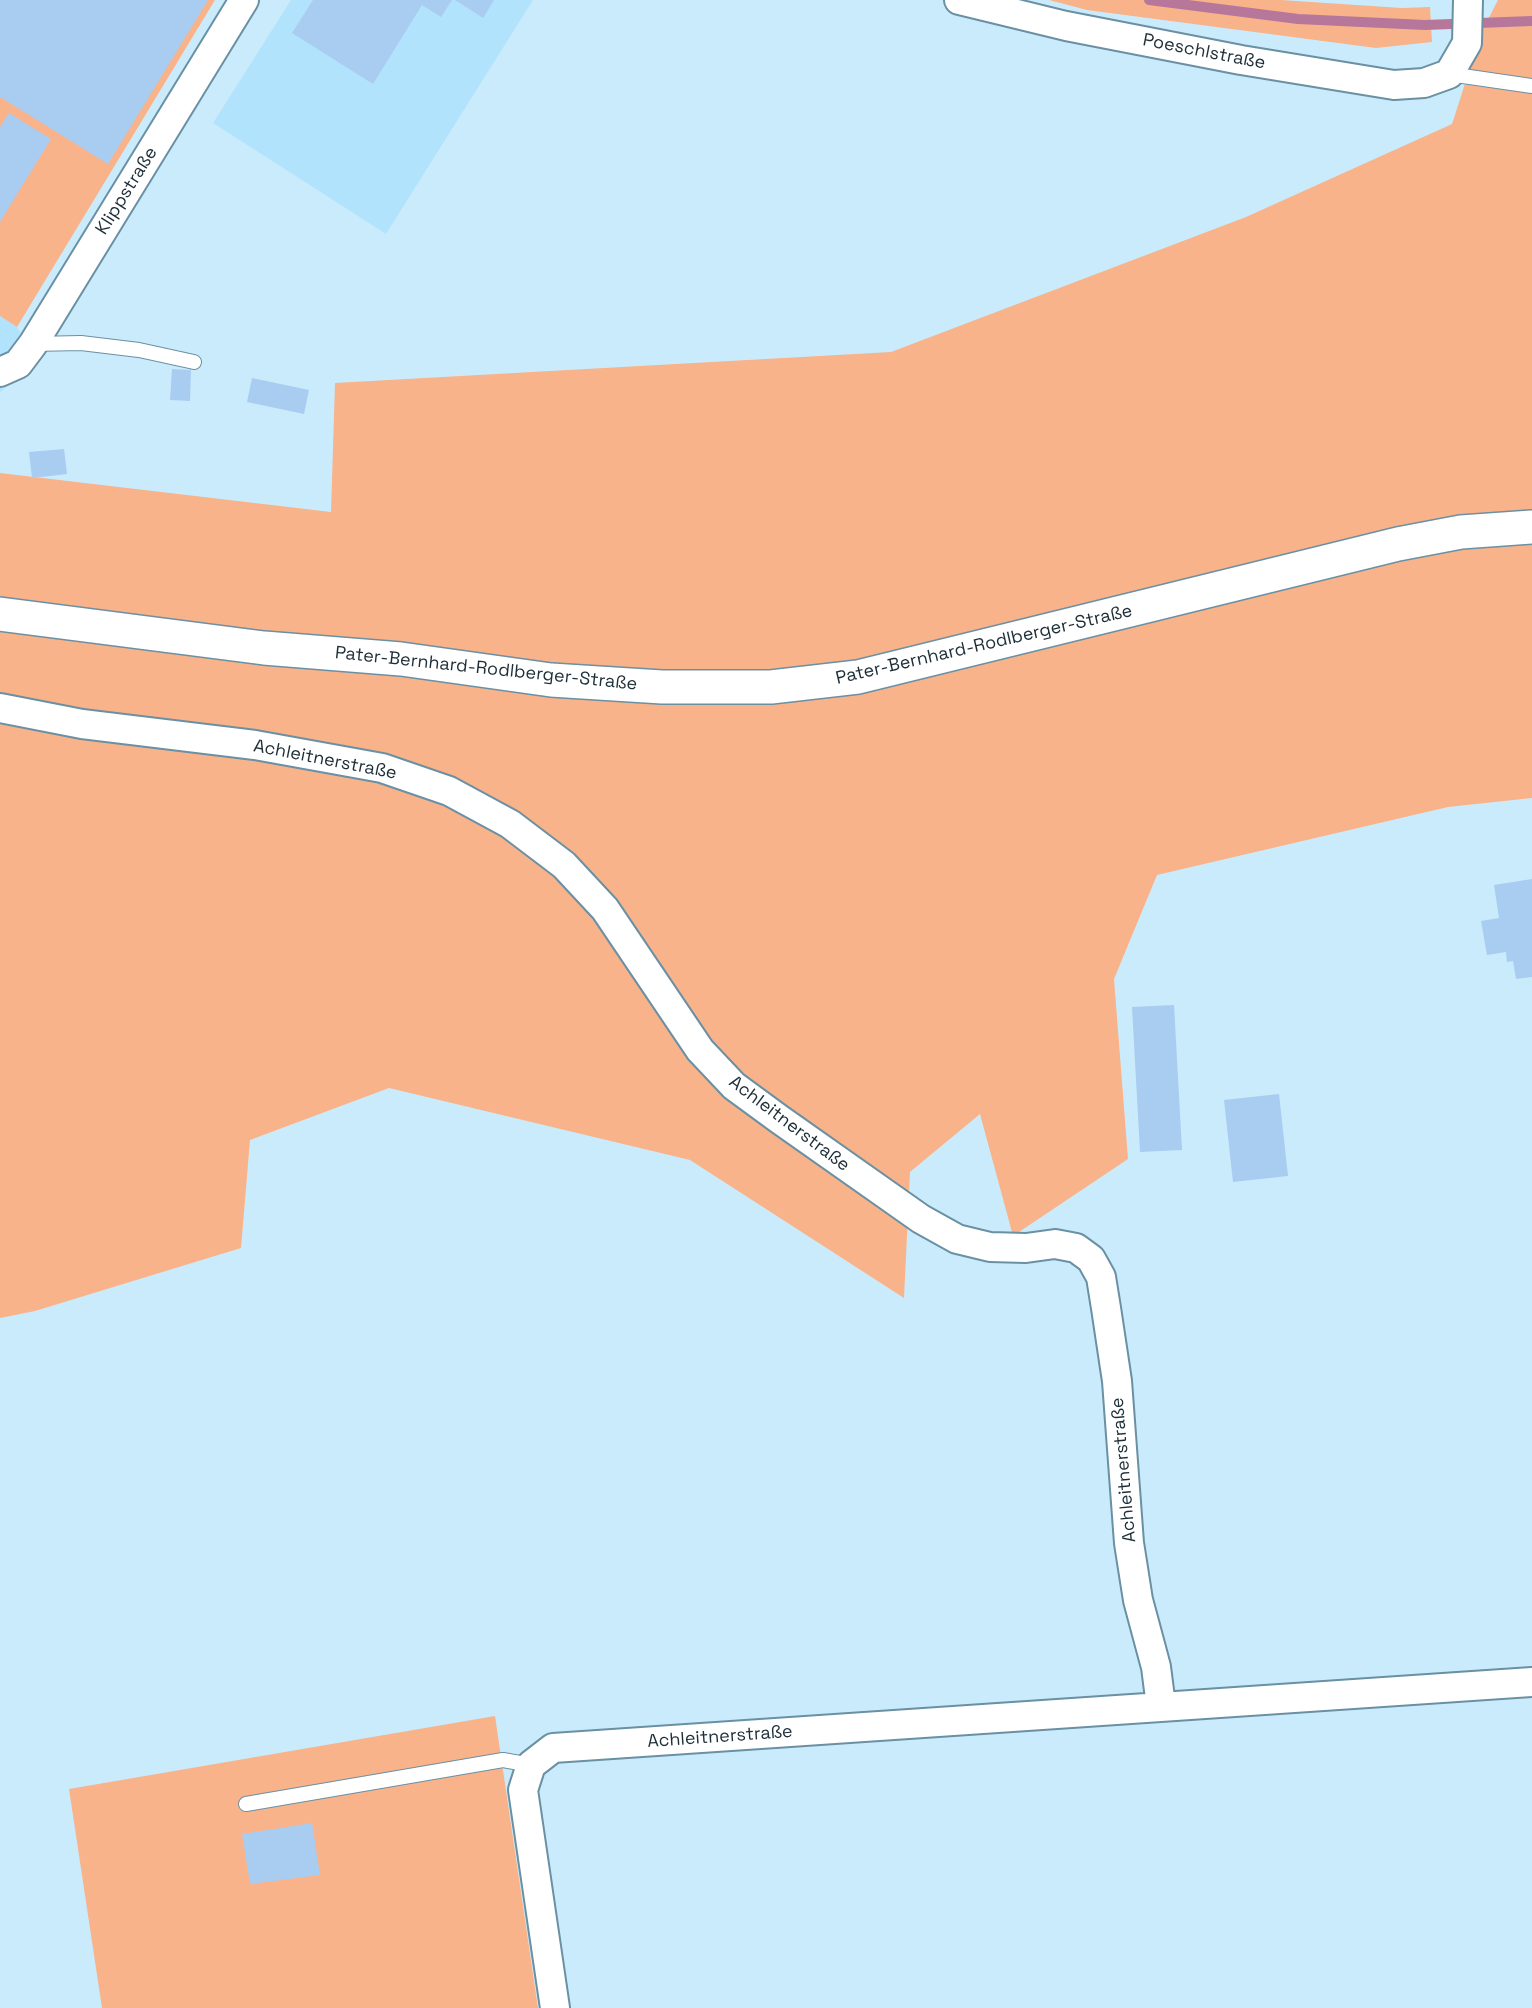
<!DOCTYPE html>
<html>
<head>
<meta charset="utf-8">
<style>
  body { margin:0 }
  canvas { display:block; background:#caebfc }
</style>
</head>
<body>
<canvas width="1532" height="2008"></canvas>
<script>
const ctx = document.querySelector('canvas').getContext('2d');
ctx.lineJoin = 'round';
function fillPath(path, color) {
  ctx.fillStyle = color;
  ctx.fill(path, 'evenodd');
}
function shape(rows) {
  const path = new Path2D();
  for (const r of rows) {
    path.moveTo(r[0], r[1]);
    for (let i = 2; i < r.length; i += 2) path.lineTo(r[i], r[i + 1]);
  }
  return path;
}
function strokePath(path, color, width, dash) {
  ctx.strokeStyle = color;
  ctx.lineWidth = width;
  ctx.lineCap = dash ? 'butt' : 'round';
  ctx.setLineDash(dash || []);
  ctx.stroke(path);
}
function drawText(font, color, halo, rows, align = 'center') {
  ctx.font = font + ' "Space Grotesk",sans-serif';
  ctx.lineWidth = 4.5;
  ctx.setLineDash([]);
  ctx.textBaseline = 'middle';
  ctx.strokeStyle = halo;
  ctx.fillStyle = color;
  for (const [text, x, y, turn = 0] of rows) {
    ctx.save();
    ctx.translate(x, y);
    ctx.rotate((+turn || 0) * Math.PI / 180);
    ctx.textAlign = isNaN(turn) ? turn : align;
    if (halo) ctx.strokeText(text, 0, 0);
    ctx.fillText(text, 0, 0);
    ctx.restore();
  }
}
const built = shape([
  [291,0,533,0,386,234,213,123],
  [0,316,17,327,38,361,0,392]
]);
const green = shape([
  [0,0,215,0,17,327,0,316],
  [1049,0,1281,0,1402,8,1430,7,1432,42,1376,48,1087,10],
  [1498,0,1532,0,1532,798,1448,807,1157,875,1114,979,1128,1159,1013,1236,980,1114,910,1172,904,1298,690,1160,389,1088,250,1140,241,1248,35,1311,0,1318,0,473,331,512,335,383,891,352,1246,217,1452,124,1482,31],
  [495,1716,538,2008,102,2008,69,1789]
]);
const stream = shape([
  [1149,0,1298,19,1425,25,1532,21]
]);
const building = shape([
  [0,0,208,0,108,164,0,97],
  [313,0,452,0,441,17,422,5,373,84,292,33],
  [455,0,494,0,483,18],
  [9,113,51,139,0,222,0,127],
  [172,369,191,370,190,401,170,400],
  [252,378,309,390,304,414,247,402],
  [64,449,67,474,32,478,29,452],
  [1532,879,1532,977,1516,979,1513,961,1507,962,1506,952,1487,955,1481,921,1499,918,1494,885],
  [1174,1005,1182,1150,1140,1152,1132,1007],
  [1279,1094,1288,1176,1233,1182,1224,1100],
  [312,1823,320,1875,250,1884,242,1834]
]);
const lane = shape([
  [1449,74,1532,86],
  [33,344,81,343,139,350,194,362],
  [246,1804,503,1760,531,1765]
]);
const street = shape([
  [959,0,1066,26,1241,60,1394,85,1424,83,1449,74,1467,43,1468,0],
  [0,372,18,364,33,344,244,0],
  [0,708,82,724,255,745,382,768,449,791,510,824,564,865,605,909,700,1050,734,1086,779,1119,921,1219,957,1239,990,1247,1026,1248,1055,1244,1076,1248,1091,1259,1101,1277,1106,1308,1117,1381,1129,1543,1138,1600,1156,1667,1161,1706],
  [555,2008,523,1790,531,1765,553,1748,1532,1682]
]);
const secondary = shape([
  [0,614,264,648,401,659,551,680,662,687,771,687,858,677,1398,544,1461,532,1532,527]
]);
const streetNames = [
  ["Poeschlstraße",1204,52,11],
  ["Klippstraße",127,191,-58],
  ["Pater-Bernhard-Rodlberger-Straße",984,645,-13],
  ["Pater-Bernhard-Rodlberger-Straße",486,669,6],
  ["Achleitnerstraße",325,760,11],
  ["Achleitnerstraße",789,1124,37],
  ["Achleitnerstraße",1124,1470,-95],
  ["Achleitnerstraße",720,1737,-4]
];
fillPath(built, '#b2e3fd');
fillPath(green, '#f9b38a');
strokePath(stream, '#b7779a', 10);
fillPath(building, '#a9ccf1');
strokePath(lane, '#6a90a4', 16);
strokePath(street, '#6a90a4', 32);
strokePath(secondary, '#6a90a4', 36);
strokePath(lane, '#fff', 14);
strokePath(street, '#fff', 28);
strokePath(secondary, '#fff', 33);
drawText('18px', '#1e2e37', '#fff', streetNames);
</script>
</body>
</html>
